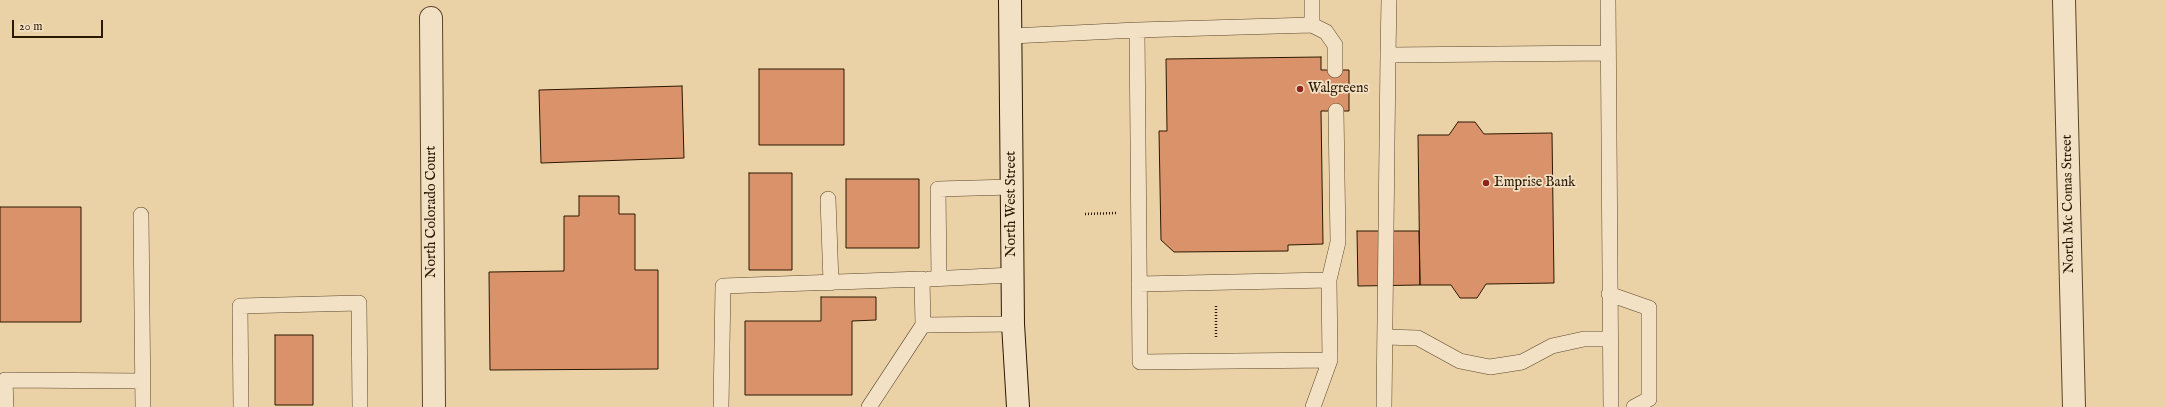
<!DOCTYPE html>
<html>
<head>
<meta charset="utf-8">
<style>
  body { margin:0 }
  #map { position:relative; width:2165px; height:407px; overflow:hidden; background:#ebd1a6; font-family:"IM FELL English",serif }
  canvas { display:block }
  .scale { position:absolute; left:12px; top:20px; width:91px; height:18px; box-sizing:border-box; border:2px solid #2b1800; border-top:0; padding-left:5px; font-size:12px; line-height:14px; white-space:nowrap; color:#2b1800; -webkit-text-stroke:3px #f2e1c5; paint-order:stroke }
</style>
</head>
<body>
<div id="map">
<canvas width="2165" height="407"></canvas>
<div class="scale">20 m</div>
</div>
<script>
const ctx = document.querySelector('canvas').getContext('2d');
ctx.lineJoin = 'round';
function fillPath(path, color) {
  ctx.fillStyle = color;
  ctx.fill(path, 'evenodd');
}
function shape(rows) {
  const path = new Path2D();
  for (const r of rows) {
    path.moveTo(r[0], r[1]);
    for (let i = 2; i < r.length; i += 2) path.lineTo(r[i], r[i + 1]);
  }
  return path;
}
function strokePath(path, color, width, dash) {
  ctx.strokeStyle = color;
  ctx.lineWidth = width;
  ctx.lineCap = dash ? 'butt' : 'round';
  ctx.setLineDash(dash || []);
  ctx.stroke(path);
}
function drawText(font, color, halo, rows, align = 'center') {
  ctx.font = font + ' "IM FELL English",serif';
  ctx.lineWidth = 3.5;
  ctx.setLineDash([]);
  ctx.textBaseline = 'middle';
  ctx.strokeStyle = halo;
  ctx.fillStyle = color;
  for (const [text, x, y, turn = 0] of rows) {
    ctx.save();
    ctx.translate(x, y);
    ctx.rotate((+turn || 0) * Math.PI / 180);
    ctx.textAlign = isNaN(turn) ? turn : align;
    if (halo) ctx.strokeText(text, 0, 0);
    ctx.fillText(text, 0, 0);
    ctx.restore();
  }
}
const building = shape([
  [1321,57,1321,70,1349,70,1349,111,1321,111,1323,244,1288,245,1288,251,1174,252,1161,240,1159,131,1167,131,1166,59,1321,57],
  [759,69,844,69,844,145,759,145,759,69],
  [682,86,684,158,541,163,539,90,682,86],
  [1458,122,1475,122,1484,134,1552,133,1554,283,1486,284,1477,298,1460,298,1451,285,1420,285,1418,135,1449,135,1458,122],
  [749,173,792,173,792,270,749,270,749,173],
  [846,179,919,179,919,248,846,248,846,179],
  [579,196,619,196,619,214,635,214,635,270,658,270,658,369,490,370,489,272,564,271,564,216,579,216,579,196],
  [0,207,81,207,81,322,0,322,0,207],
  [1357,231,1419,231,1420,285,1358,286,1357,231],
  [821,297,876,297,876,320,852,321,852,395,745,395,745,321,821,321,821,297],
  [275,335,313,335,313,405,275,405,275,335]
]);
const path = shape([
  [1085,214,1116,213],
  [1216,306,1216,337]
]);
const lane = shape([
  [1389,0,1388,55,1608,53],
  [1608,0,1611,407],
  [1312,25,1326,32,1335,45,1335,70],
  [1137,30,1312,25,1312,0],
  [1011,36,1137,30,1140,362,1330,360,1313,407],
  [828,199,831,283],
  [141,215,143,407],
  [929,279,1013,275],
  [939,279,938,189,1012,187],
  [1329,280,1338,242,1336,111],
  [1139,284,1329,280,1330,360],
  [1609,294,1649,308,1649,399,1634,407],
  [1385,337,1418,338,1460,361,1490,367,1522,362,1552,346,1584,339,1610,339],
  [6,407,5,380,143,381],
  [241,407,240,306,359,303,360,407],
  [721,407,723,286,922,279,923,325],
  [869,407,923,325,1013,324],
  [1384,407,1388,55]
]);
const street = shape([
  [2064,0,2074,407],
  [431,18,434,407]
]);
const secondary = shape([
  [1010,0,1013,324,1018,407]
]);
const markers = [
  [1300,89,4,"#8f2418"],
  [1486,183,4,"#8f2418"]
];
const poiNames = [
  ["Walgreens",1308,89],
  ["Emprise Bank",1494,183]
];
const streetNames = [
  ["North West Street",1012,204,-90],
  ["North Mc Comas Street",2069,204,-91],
  ["North Colorado Court",432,212,-90]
];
fillPath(building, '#da926b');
strokePath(building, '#2b1800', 1);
strokePath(lane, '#5b462a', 16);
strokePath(street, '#5b462a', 24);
strokePath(secondary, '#2b1800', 24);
strokePath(path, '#2b1800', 2.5, [1, 2]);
strokePath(lane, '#f2e1c5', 15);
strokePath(street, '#f2e1c5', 22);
strokePath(secondary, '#f2e1c5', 22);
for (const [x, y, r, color] of markers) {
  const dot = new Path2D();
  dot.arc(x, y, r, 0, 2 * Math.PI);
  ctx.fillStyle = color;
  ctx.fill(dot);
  strokePath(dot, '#f2e1c5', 1.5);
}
drawText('14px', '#2b1800', '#f2e1c5', poiNames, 'left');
drawText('14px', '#2b1800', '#f2e1c5', streetNames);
</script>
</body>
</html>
